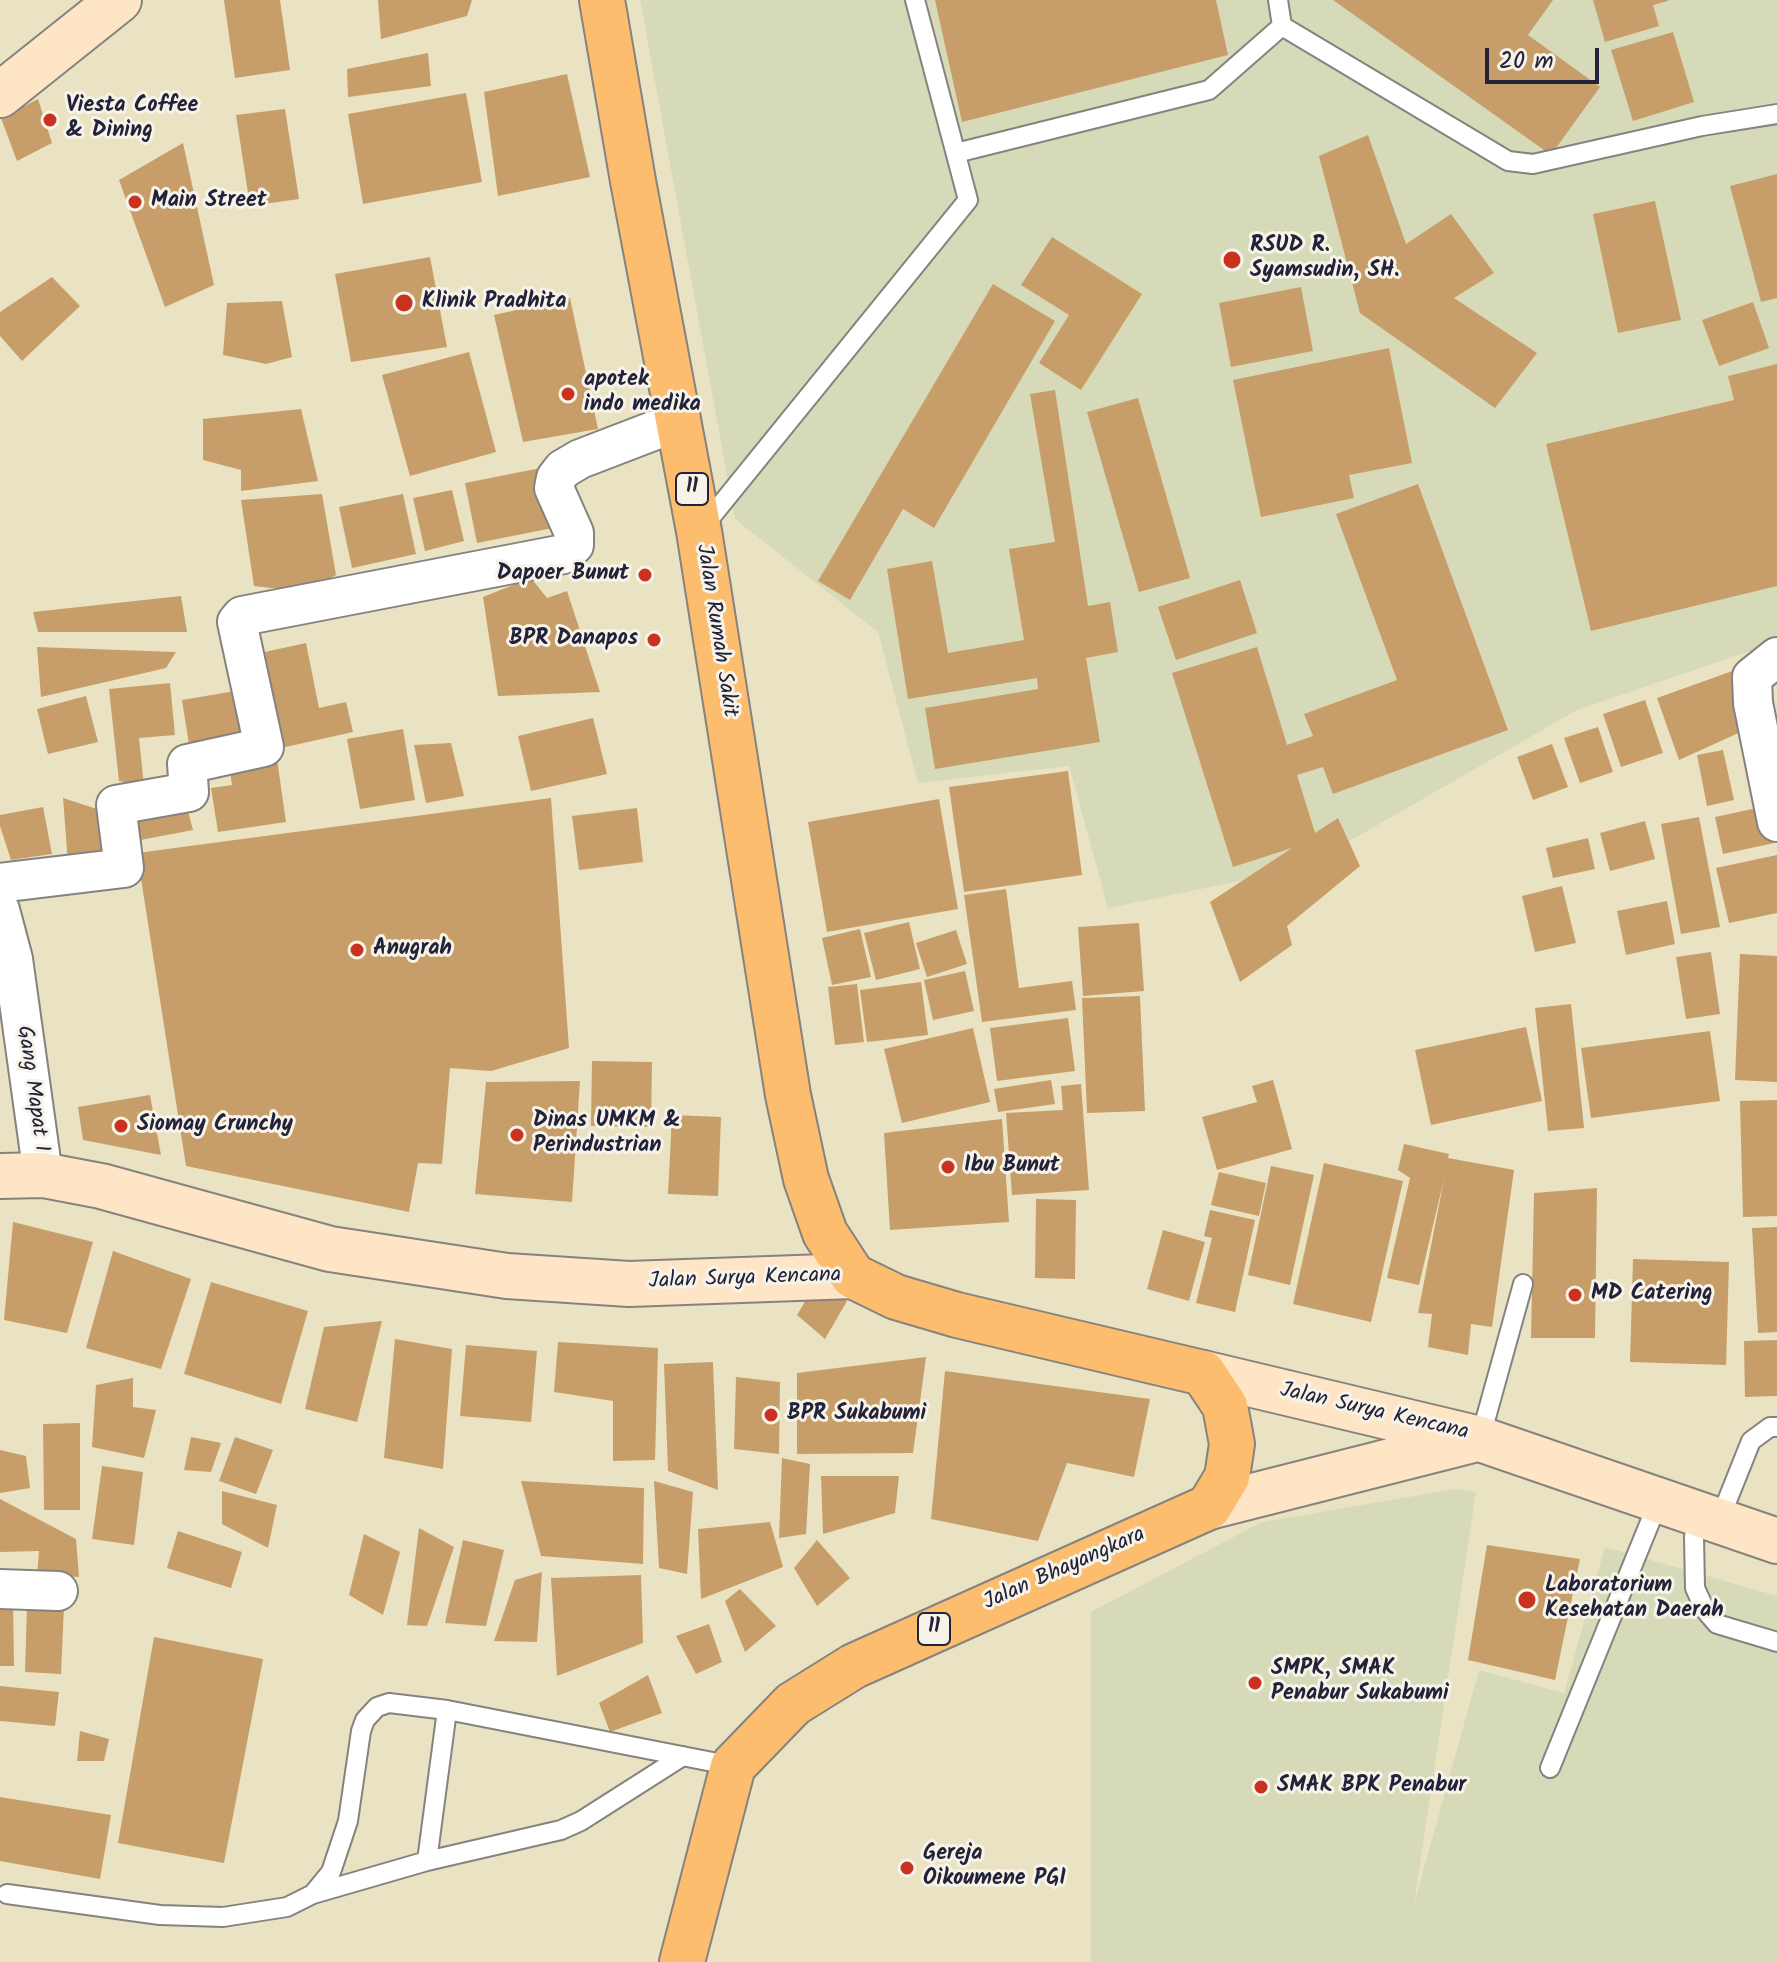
<!DOCTYPE html>
<html>
<head>
<meta charset="utf-8">
<style>
  body { margin:0 }
  #map { position:relative; width:1777px; height:1962px; overflow:hidden; background:#eae3c3; font-family:Kalam,sans-serif }
  canvas { display:block }
  .scale { position:absolute; left:1485px; top:48px; width:114px; height:36px; box-sizing:border-box; border:4px solid #22223b; border-top:0; padding-left:10px; font-size:24px; line-height:28px; white-space:nowrap; color:#22223b; -webkit-text-stroke:6px #f7f3e8; paint-order:stroke }
</style>
</head>
<body>
<div id="map">
<canvas width="1777" height="1962"></canvas>
<div class="scale">20 m</div>
</div>
<script>
const ctx = document.querySelector('canvas').getContext('2d');
ctx.lineJoin = 'round';
function fillPath(path, color) {
  ctx.fillStyle = color;
  ctx.fill(path, 'evenodd');
}
function shape(rows) {
  const path = new Path2D();
  for (const r of rows) {
    path.moveTo(r[0], r[1]);
    for (let i = 2; i < r.length; i += 2) path.lineTo(r[i], r[i + 1]);
  }
  return path;
}
function strokePath(path, color, width, dash) {
  ctx.strokeStyle = color;
  ctx.lineWidth = width;
  ctx.lineCap = dash ? 'butt' : 'round';
  ctx.setLineDash(dash || []);
  ctx.stroke(path);
}
function drawText(font, color, halo, rows, align = 'center') {
  ctx.font = font + ' Kalam,sans-serif';
  ctx.lineWidth = 6;
  ctx.setLineDash([]);
  ctx.textBaseline = 'middle';
  ctx.strokeStyle = halo;
  ctx.fillStyle = color;
  for (const [text, x, y, turn = 0] of rows) {
    ctx.save();
    ctx.translate(x, y);
    ctx.rotate((+turn || 0) * Math.PI / 180);
    ctx.textAlign = isNaN(turn) ? turn : align;
    if (halo) ctx.strokeText(text, 0, 0);
    ctx.fillText(text, 0, 0);
    ctx.restore();
  }
}
const built = shape([
  [640,0,1777,0,1777,642,1577,710,1303,868,1108,908,1069,766,918,783,878,632,735,519],
  [1456,1489,1476,1492,1414,1904,1479,1670,1564,1693,1605,1547,1777,1596,1777,1962,1091,1962,1091,1612,1262,1522]
]);
const building = shape([
  [224,0,280,0,290,70,235,78],
  [378,0,472,0,467,16,381,39],
  [935,0,1216,0,1228,55,962,122],
  [1333,0,1553,0,1528,35,1600,87,1551,155],
  [1593,0,1668,0,1668,1,1653,5,1659,26,1605,42],
  [1673,32,1694,102,1633,121,1611,50],
  [428,53,431,86,348,97,347,69],
  [567,74,590,177,498,196,484,92],
  [466,93,482,182,363,204,348,114],
  [38,99,52,143,17,161,1,118],
  [285,109,299,199,250,206,236,115],
  [1368,135,1406,244,1451,214,1494,273,1454,298,1537,353,1495,408,1360,313,1319,156],
  [183,143,214,285,165,307,119,180],
  [1777,174,1777,298,1761,302,1730,186],
  [1655,201,1681,320,1618,333,1593,214],
  [1052,237,1142,294,1081,390,1039,363,1069,315,1021,285],
  [430,257,447,347,351,362,335,274],
  [52,277,80,306,22,361,0,336,0,312],
  [993,284,1055,321,934,528,903,509,850,600,818,581],
  [1301,287,1313,351,1231,367,1219,303],
  [570,298,598,429,523,442,494,315],
  [282,301,292,357,266,364,223,355,227,303],
  [1753,302,1769,348,1719,366,1702,320],
  [1389,348,1412,463,1349,475,1354,498,1261,517,1233,380],
  [469,352,496,452,410,476,382,375],
  [1777,364,1777,586,1591,631,1546,444,1734,400,1728,376],
  [1055,390,1088,606,1110,602,1118,652,1086,658,1100,742,935,769,925,708,1038,689,1037,678,908,699,887,569,932,561,948,653,1024,640,1009,549,1055,542,1030,394],
  [1138,398,1190,578,1139,592,1087,412],
  [301,409,318,481,241,491,241,470,203,460,203,419],
  [546,467,558,527,477,543,465,483],
  [1418,484,1508,730,1333,794,1323,767,1297,775,1315,833,1338,818,1360,866,1287,926,1292,945,1240,982,1210,902,1292,848,1233,867,1172,673,1257,647,1287,745,1313,736,1304,714,1397,680,1336,514],
  [452,490,464,541,425,551,413,498],
  [322,494,336,575,305,592,254,586,241,500],
  [403,494,416,554,352,568,339,507],
  [531,578,547,598,567,591,600,692,498,696,483,597],
  [1240,580,1257,633,1176,660,1158,607],
  [181,596,187,632,38,632,33,612],
  [306,643,319,708,346,702,353,732,281,748,260,653],
  [37,647,176,652,166,668,41,697],
  [1738,669,1743,731,1679,760,1657,698],
  [170,683,175,735,139,738,144,786,119,781,109,689],
  [241,690,250,741,190,751,182,700],
  [86,696,98,742,48,754,37,709],
  [1645,700,1663,753,1621,767,1603,714],
  [593,718,607,774,531,791,518,736],
  [1598,727,1613,772,1580,783,1564,738],
  [403,729,415,800,360,809,347,739],
  [451,743,464,796,426,803,414,745],
  [1552,744,1568,787,1533,800,1517,757],
  [1723,750,1734,800,1707,806,1697,755],
  [276,752,286,822,218,832,211,788,232,785,228,759],
  [1068,771,1082,875,964,892,949,787],
  [184,797,193,830,130,842,122,809],
  [63,798,100,810,122,861,68,863],
  [551,798,569,1048,491,1071,450,1068,442,1164,418,1163,409,1212,186,1166,137,853],
  [939,799,958,909,827,932,808,822],
  [1766,806,1774,843,1723,854,1715,817],
  [43,807,52,854,11,860,0,826,0,815],
  [637,808,643,862,579,870,572,816],
  [1699,817,1720,927,1681,934,1661,824],
  [1645,821,1655,859,1610,871,1600,833],
  [1588,838,1595,869,1553,878,1546,848],
  [1777,855,1777,913,1729,923,1716,868],
  [1562,886,1576,943,1535,952,1522,896],
  [1006,889,1019,988,1072,981,1076,1010,982,1022,964,895],
  [1667,901,1675,944,1626,955,1617,911],
  [909,922,920,969,876,980,864,933],
  [1139,923,1144,991,1083,996,1078,927],
  [860,929,871,977,832,985,822,938],
  [956,930,967,964,927,977,916,943],
  [1711,952,1720,1014,1686,1019,1676,957],
  [1740,954,1777,956,1777,1082,1735,1080],
  [965,971,974,1011,933,1020,924,980],
  [921,982,928,1035,867,1042,860,990],
  [857,984,864,1042,835,1045,828,987],
  [1140,996,1145,1111,1087,1113,1082,998],
  [1571,1004,1584,1128,1548,1131,1535,1008],
  [1068,1018,1075,1071,997,1081,990,1028],
  [1526,1027,1542,1101,1431,1125,1415,1050],
  [973,1028,990,1102,902,1123,884,1049],
  [1710,1031,1720,1101,1591,1118,1581,1048],
  [592,1061,652,1062,651,1127,591,1126],
  [1051,1080,1055,1104,998,1112,994,1089],
  [1273,1080,1292,1149,1217,1170,1202,1117,1257,1102,1252,1086],
  [580,1081,572,1202,475,1194,486,1082],
  [1081,1084,1089,1190,1012,1195,1006,1113,1063,1110,1061,1086],
  [150,1095,161,1155,83,1140,78,1107],
  [1777,1100,1777,1216,1743,1217,1740,1101],
  [672,1115,721,1117,718,1196,668,1194],
  [1002,1119,1009,1222,890,1230,884,1133],
  [1404,1144,1449,1154,1448,1158,1514,1170,1492,1327,1471,1324,1468,1355,1428,1347,1432,1314,1418,1313,1444,1179,1419,1285,1387,1278,1410,1178,1398,1170],
  [1324,1163,1403,1181,1371,1322,1293,1304],
  [1271,1166,1314,1175,1290,1285,1248,1275],
  [1219,1172,1266,1183,1259,1216,1211,1205],
  [1597,1188,1595,1338,1531,1338,1534,1193],
  [1036,1199,1076,1200,1075,1279,1035,1278],
  [1210,1210,1255,1220,1235,1312,1196,1303,1212,1238,1204,1236],
  [13,1222,93,1242,67,1333,4,1320],
  [1777,1227,1777,1332,1758,1333,1752,1228],
  [1163,1230,1205,1242,1189,1301,1147,1289],
  [113,1251,191,1279,161,1369,86,1348],
  [1633,1259,1729,1262,1726,1365,1630,1362],
  [211,1282,308,1311,281,1404,184,1374],
  [813,1288,847,1301,825,1339,797,1315],
  [382,1321,357,1422,305,1409,324,1327],
  [395,1339,452,1349,443,1469,384,1458],
  [1777,1340,1777,1396,1745,1397,1744,1341],
  [558,1342,658,1348,655,1460,613,1461,613,1401,554,1392],
  [466,1345,537,1351,531,1422,460,1416],
  [926,1357,913,1453,797,1454,797,1373],
  [713,1362,718,1490,668,1471,664,1364],
  [945,1371,1150,1399,1134,1477,1067,1463,1038,1541,931,1519],
  [736,1377,780,1382,779,1454,734,1449],
  [133,1378,133,1407,156,1410,144,1458,92,1447,96,1385],
  [80,1423,80,1510,44,1510,43,1424],
  [191,1437,221,1443,211,1472,184,1470],
  [235,1437,273,1450,256,1494,219,1481],
  [0,1450,26,1456,30,1488,0,1493],
  [782,1458,810,1464,806,1534,779,1538],
  [102,1466,143,1472,134,1545,92,1539],
  [821,1476,899,1476,895,1513,823,1534],
  [521,1481,644,1488,643,1564,541,1556],
  [654,1481,693,1492,687,1574,659,1568],
  [222,1491,277,1505,268,1548,222,1524],
  [0,1499,76,1539,79,1577,37,1575,39,1551,0,1552],
  [770,1522,783,1567,701,1599,698,1529],
  [419,1528,454,1547,427,1626,407,1625],
  [178,1531,242,1552,231,1588,167,1568],
  [364,1534,400,1552,383,1615,349,1595],
  [463,1540,504,1550,486,1626,445,1623],
  [817,1540,850,1578,817,1606,794,1568],
  [1487,1545,1580,1559,1555,1680,1468,1660],
  [542,1572,537,1642,494,1641,515,1580],
  [641,1575,643,1643,557,1676,551,1578],
  [740,1589,776,1626,745,1652,725,1601],
  [13,1602,14,1666,0,1666,0,1603],
  [27,1605,64,1606,61,1674,25,1672],
  [709,1624,722,1662,696,1674,676,1636],
  [154,1637,263,1659,224,1863,118,1843],
  [648,1675,662,1713,610,1732,599,1703],
  [0,1686,59,1692,55,1726,0,1721],
  [80,1731,109,1739,104,1761,77,1761],
  [0,1797,111,1815,100,1879,0,1861]
]);
const lane = shape([
  [1282,26,1508,161,1533,164,1702,126,1777,114],
  [956,153,1209,90,1282,26,1278,0],
  [702,528,968,200,915,0],
  [1480,1439,1523,1284],
  [1698,1514,1694,1537,1695,1588,1705,1610,1717,1624,1777,1642],
  [1719,1521,1751,1441,1770,1427,1777,1427],
  [1550,1768,1659,1500],
  [427,1861,447,1710],
  [7,1894,160,1915,223,1917,287,1907,313,1894,331,1872,348,1821,361,1731,365,1720,377,1707,389,1703,447,1710,733,1766],
  [313,1894,427,1861,561,1830,581,1821,683,1756]
]);
const street = shape([
  [1777,657,1752,677,1753,703,1777,822],
  [0,883,124,868,116,805,189,792,187,764,264,747,237,622,242,616,564,554,574,545,574,533,554,488,556,478,563,469,580,459,679,421],
  [0,910,13,959,43,1175],
  [0,1589,58,1591]
]);
const secondary = shape([
  [0,95,119,0],
  [0,1176,43,1175,101,1186,330,1249,507,1276,629,1284,853,1276],
  [1203,1373,1480,1439,1777,1541],
  [1209,1507,1473,1440]
]);
const highway = shape([
  [602,0,633,181,699,531,788,1095,806,1179,825,1233,853,1276,896,1297,957,1315,1203,1373,1225,1406,1232,1444,1227,1477,1209,1507,854,1666,793,1704,733,1766,682,1962]
]);
const markers = [
  [50,120,8,"#c8321e"],
  [135,202,8,"#c8321e"],
  [1232,260,10,"#c8321e"],
  [404,303,10,"#c8321e"],
  [568,394,8,"#c8321e"],
  [645,575,8,"#c8321e"],
  [654,640,8,"#c8321e"],
  [357,950,8,"#c8321e"],
  [121,1126,8,"#c8321e"],
  [517,1135,8,"#c8321e"],
  [948,1167,8,"#c8321e"],
  [1575,1295,8,"#c8321e"],
  [771,1415,8,"#c8321e"],
  [1527,1600,10,"#c8321e"],
  [1255,1683,8,"#c8321e"],
  [1261,1787,8,"#c8321e"],
  [907,1868,8,"#c8321e"]
];
const shields = [
  [692,489,32],
  [934,1629,32]
];
const shieldNames = [
  ["11",692,489],
  ["11",934,1629]
];
const poiNames = [
  ["Viesta Coffee",66,107],
  ["& Dining",66,132],
  ["Main Street",151,202],
  ["RSUD R.",1250,247],
  ["Syamsudin, SH.",1250,272],
  ["Klinik Pradhita",422,303],
  ["apotek",584,381],
  ["indo medika",584,406],
  ["Dapoer Bunut",629,575,"right"],
  ["BPR Danapos",638,640,"right"],
  ["Anugrah",373,950],
  ["Dinas UMKM &",533,1122],
  ["Perindustrian",533,1147],
  ["Siomay Crunchy",137,1126],
  ["Ibu Bunut",964,1167],
  ["MD Catering",1591,1295],
  ["BPR Sukabumi",787,1415],
  ["Laboratorium",1545,1587],
  ["Kesehatan Daerah",1545,1612],
  ["SMPK, SMAK",1271,1670],
  ["Penabur Sukabumi",1271,1695],
  ["SMAK BPK Penabur",1277,1787],
  ["Gereja",923,1855],
  ["Oikoumene PGI",923,1880]
];
const streetNames = [
  ["Jalan Rumah Sakit",715,631,81],
  ["Gang Mapat I",31,1089,82],
  ["Jalan Surya Kencana",745,1280,-2],
  ["Jalan Surya Kencana",1374,1413,13],
  ["Jalan Bhayangkara",1065,1570,-24]
];
fillPath(built, '#d7dab9');
fillPath(building, '#c79e69');
strokePath(lane, '#86827f', 22);
strokePath(street, '#86827f', 42);
strokePath(secondary, '#86827f', 48);
strokePath(highway, '#86827f', 48);
strokePath(lane, '#fff', 18);
strokePath(street, '#fff', 38);
strokePath(secondary, '#fee5c5', 44);
strokePath(highway, '#fcbd6f', 44);
for (const [x, y, r, color] of markers) {
  const dot = new Path2D();
  dot.arc(x, y, r, 0, 2 * Math.PI);
  ctx.fillStyle = color;
  ctx.fill(dot);
  strokePath(dot, '#f7f3e8', 3);
}
for (const [x, y, w] of shields) {
  const box = new Path2D();
  box.roundRect(x - w / 2, y - 16, w, 32, 6);
  ctx.fillStyle = '#f7f3e8';
  ctx.fill(box);
  strokePath(box, '#22223b', 2);
}
drawText('bold 20px', '#22223b', null, shieldNames);
drawText('bold 22px', '#22223b', '#f7f3e8', poiNames, 'left');
drawText('22px', '#22223b', '#f7f3e8', streetNames);
</script>
</body>
</html>
